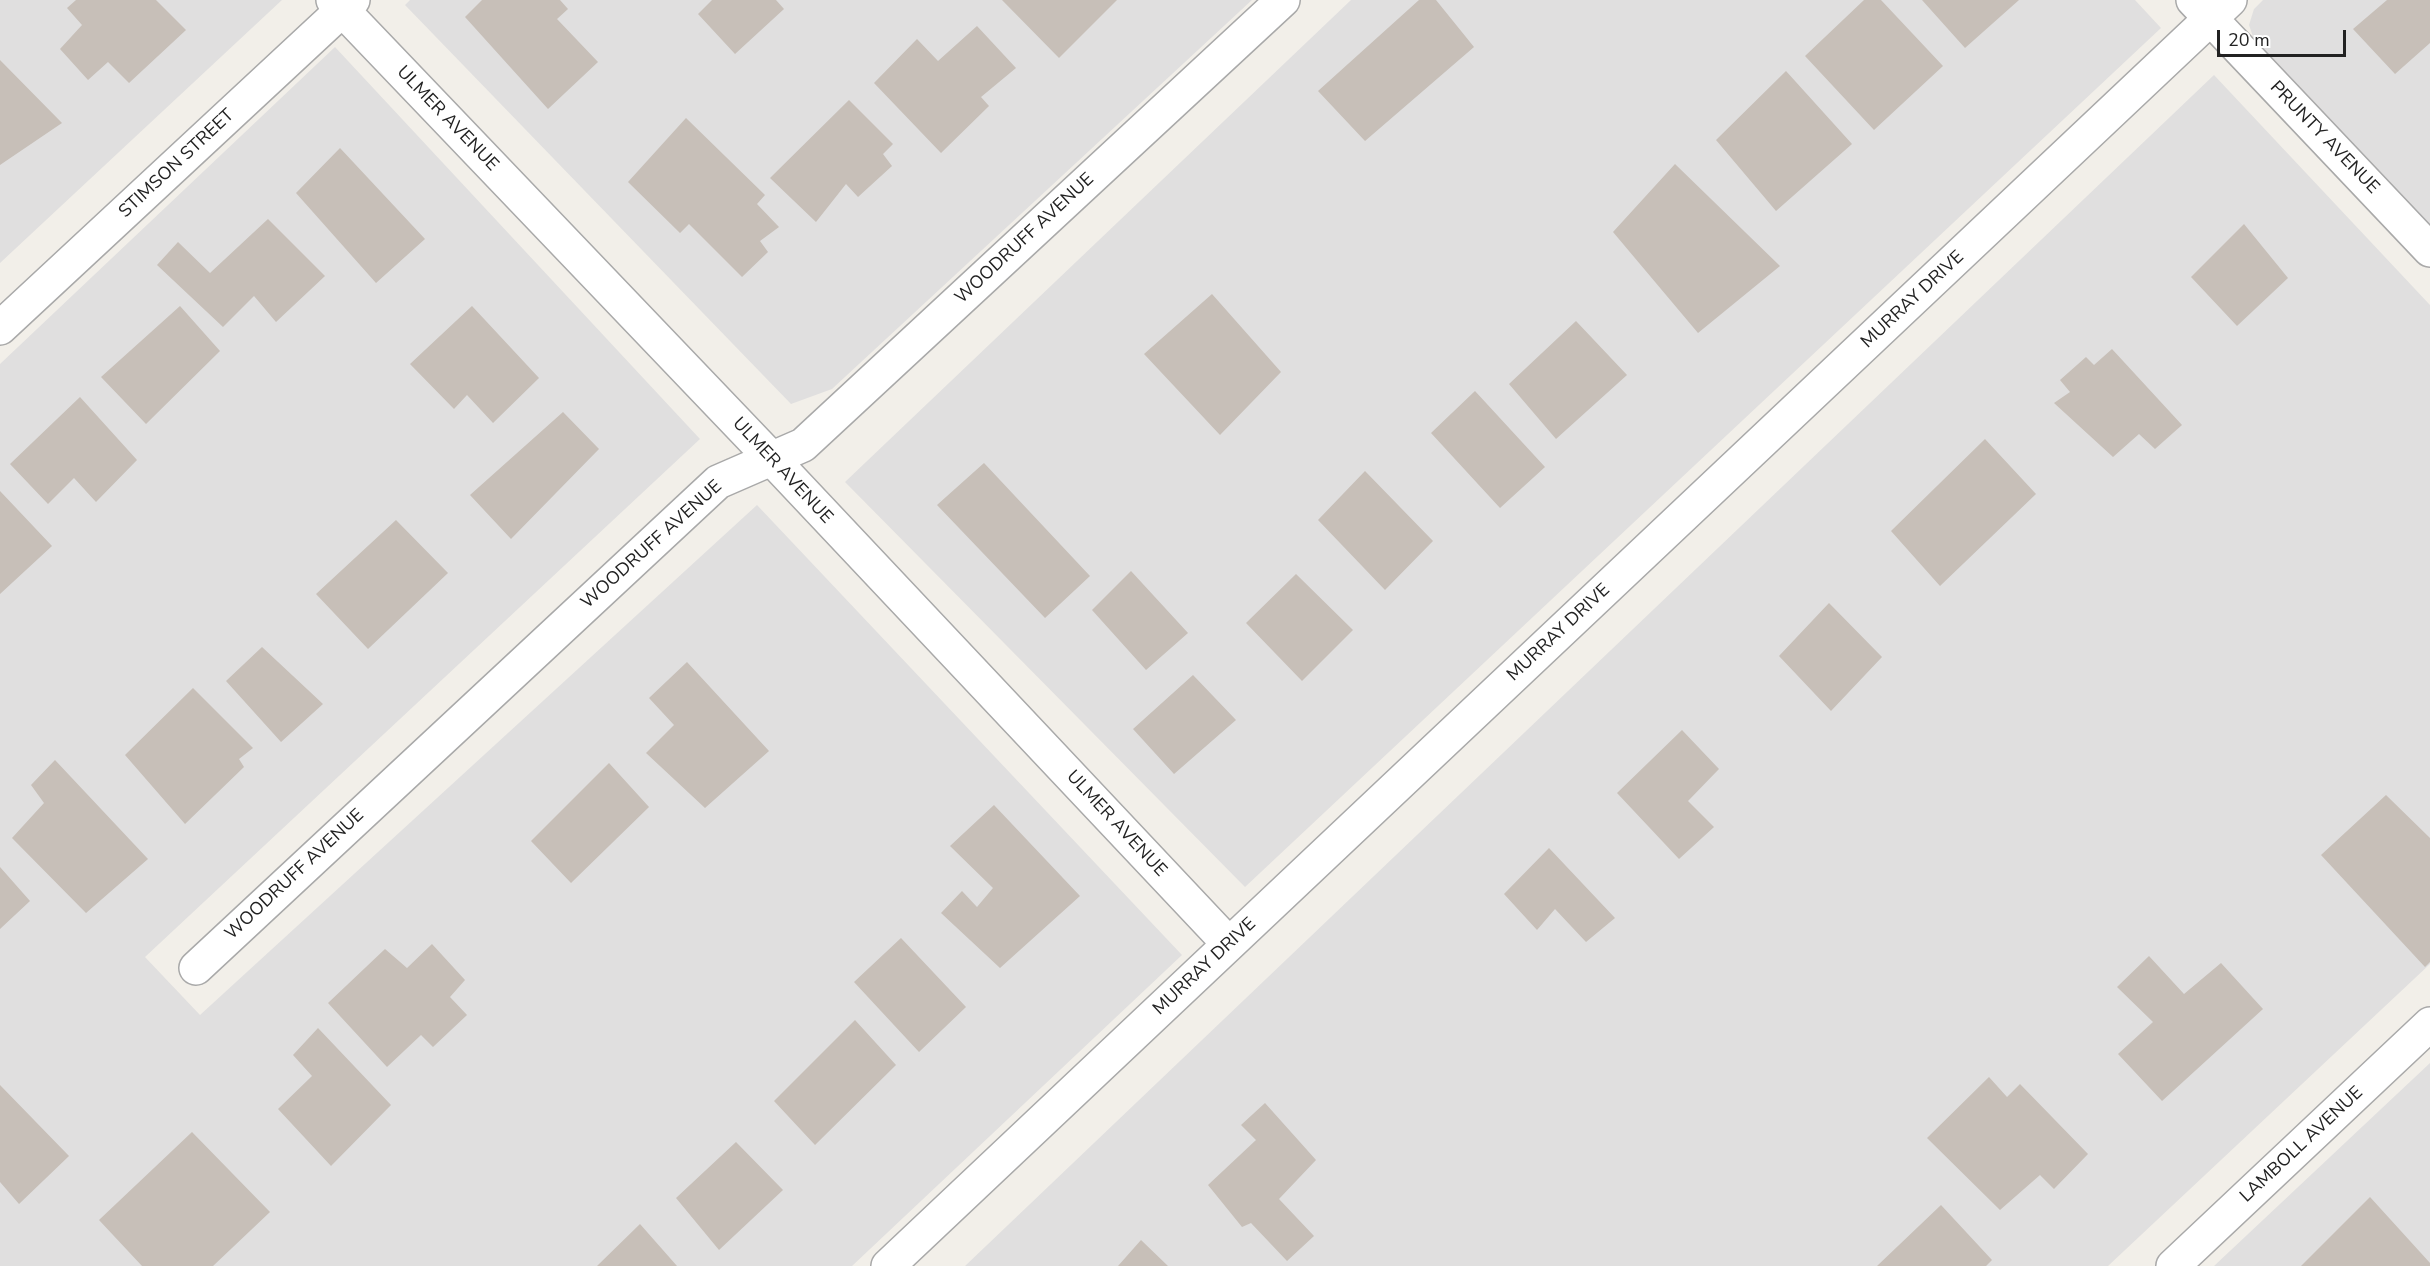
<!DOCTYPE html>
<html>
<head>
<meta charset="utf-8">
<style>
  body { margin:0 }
  #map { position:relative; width:2430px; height:1266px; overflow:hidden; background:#f2efe9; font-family:"Nunito Sans",sans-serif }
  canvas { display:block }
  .scale { position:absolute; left:2217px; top:30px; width:129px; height:27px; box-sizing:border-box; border:3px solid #222; border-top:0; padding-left:8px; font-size:18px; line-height:21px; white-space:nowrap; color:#222; -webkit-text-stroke:4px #fff; paint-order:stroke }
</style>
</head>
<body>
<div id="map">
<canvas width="2430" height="1266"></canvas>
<div class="scale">20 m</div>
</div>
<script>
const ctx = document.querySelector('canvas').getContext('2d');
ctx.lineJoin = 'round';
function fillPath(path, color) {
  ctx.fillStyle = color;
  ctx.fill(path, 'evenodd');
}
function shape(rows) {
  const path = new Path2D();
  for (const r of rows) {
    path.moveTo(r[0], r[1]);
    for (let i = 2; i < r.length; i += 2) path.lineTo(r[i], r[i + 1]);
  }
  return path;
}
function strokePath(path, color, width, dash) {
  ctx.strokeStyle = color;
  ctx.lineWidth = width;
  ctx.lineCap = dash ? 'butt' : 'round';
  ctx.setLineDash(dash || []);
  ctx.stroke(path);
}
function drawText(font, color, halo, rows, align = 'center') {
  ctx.font = font + ' "Nunito Sans",sans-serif';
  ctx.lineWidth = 4.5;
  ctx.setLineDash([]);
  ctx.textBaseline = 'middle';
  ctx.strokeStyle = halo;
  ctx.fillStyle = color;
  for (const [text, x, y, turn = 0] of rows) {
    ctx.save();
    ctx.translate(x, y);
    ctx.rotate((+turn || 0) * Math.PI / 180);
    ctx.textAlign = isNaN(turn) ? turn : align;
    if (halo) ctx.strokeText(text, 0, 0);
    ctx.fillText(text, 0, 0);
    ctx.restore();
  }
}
const residential = shape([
  [0,0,282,0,0,263],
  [410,0,1252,0,832,389,791,404,405,5],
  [1351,0,2135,0,2161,28,1245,887,845,482],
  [2263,0,2430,0,2430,229,2257,48,2249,25,2254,9],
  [335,47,700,439,145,957,200,1015,757,505,1182,955,852,1266,0,1266,0,364],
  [2214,75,2430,305,2430,964,2108,1266,965,1266],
  [2430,1063,2430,1266,2214,1266]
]);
const building = shape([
  [76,0,156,0,186,30,129,83,108,62,88,80,60,49,82,25,67,8],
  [482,0,560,0,568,9,557,19,598,62,548,109,465,17],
  [712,0,776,0,784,9,735,54,698,14],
  [1002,0,1117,0,1059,58],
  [1419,0,1436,0,1474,47,1365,141,1318,91],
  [1864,0,1881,0,1943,66,1874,130,1805,56],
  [1922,0,2019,0,1965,48],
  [2387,0,2430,0,2430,43,2395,74,2353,29],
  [977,26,1016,68,981,97,989,106,941,153,874,83,917,39,938,61],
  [0,60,62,123,0,165],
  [1786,71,1852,144,1776,211,1716,140],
  [849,100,893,144,883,154,892,166,858,197,846,184,816,222,770,178],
  [686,118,765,195,757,204,779,227,760,241,768,252,742,277,689,224,680,233,628,182],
  [340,148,425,239,376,283,296,193],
  [1675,164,1780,266,1698,333,1613,232],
  [268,219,325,276,276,322,254,296,223,327,157,265,178,242,210,273],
  [2244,224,2288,278,2237,326,2191,277],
  [1212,294,1281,372,1220,435,1144,354],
  [180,306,220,351,146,424,101,377],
  [472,306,539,378,493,423,467,395,454,409,410,364],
  [1576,321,1627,375,1556,439,1509,384],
  [2112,349,2182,425,2155,449,2139,434,2113,457,2054,403,2070,392,2060,380,2086,357,2094,365],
  [1475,391,1545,467,1500,508,1431,433],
  [80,397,137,460,96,502,74,478,48,504,10,464],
  [563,412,599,449,511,539,470,495],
  [1985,439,2036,494,1940,586,1891,531],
  [984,463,1090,576,1045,618,937,505],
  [1365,471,1433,541,1385,590,1318,520],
  [0,491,52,546,0,594],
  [396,520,448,573,368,649,316,594],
  [1131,571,1188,633,1146,670,1092,610],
  [1296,574,1353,630,1302,681,1246,623],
  [1829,603,1882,657,1831,711,1779,656],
  [262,647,323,704,281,742,226,681],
  [687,662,769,751,705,808,646,753,674,725,649,698],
  [1193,675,1236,720,1174,774,1133,729],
  [193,688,253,748,239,759,244,767,185,824,125,755],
  [1682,730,1719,769,1688,801,1714,827,1679,859,1617,793],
  [55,760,148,859,86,913,12,838,44,803,31,785],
  [609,763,649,807,571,883,531,841],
  [2386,795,2430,838,2430,962,2425,967,2321,855],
  [994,805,1080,896,1000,968,941,913,962,891,977,907,993,888,950,846],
  [1549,848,1615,918,1586,942,1555,909,1537,930,1504,894],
  [0,867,30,901,0,929],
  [901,938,966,1007,919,1052,854,982],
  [432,944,465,980,450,997,467,1015,433,1047,421,1035,387,1067,328,1003,385,949,407,968],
  [2149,956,2184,994,2221,963,2263,1009,2162,1101,2118,1054,2153,1022,2117,987],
  [855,1020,896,1065,815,1145,774,1101],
  [318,1028,391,1105,331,1166,278,1109,312,1076,293,1055],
  [1989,1077,2007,1097,2020,1084,2088,1154,2054,1189,2040,1175,2000,1210,1927,1138],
  [0,1085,69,1156,19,1204,0,1182],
  [1265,1103,1316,1160,1279,1199,1314,1236,1287,1261,1251,1223,1242,1227,1208,1185,1256,1140,1241,1125],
  [192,1132,270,1212,213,1266,142,1266,99,1220],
  [736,1142,783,1190,719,1250,676,1198],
  [2370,1197,2430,1263,2430,1266,2301,1266],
  [1941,1205,1992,1260,1986,1266,1877,1266],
  [640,1224,677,1266,597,1266],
  [1141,1240,1168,1266,1118,1266]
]);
const street = shape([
  [333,0,771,458,1229,944],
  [2193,0,2430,250],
  [0,328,353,0],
  [196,968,718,482,803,445,1283,0],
  [888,1266,2230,0],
  [2173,1266,2430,1024]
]);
const streetNames = [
  ["ULMER AVENUE",447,119,46],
  ["PRUNTY AVENUE",2324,138,46],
  ["STIMSON STREET",177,164,-43],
  ["WOODRUFF AVENUE",1025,239,-43],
  ["MURRAY DRIVE",1913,300,-43],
  ["ULMER AVENUE",782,471,47],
  ["WOODRUFF AVENUE",652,545,-42],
  ["MURRAY DRIVE",1559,633,-43],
  ["ULMER AVENUE",1116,824,47],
  ["WOODRUFF AVENUE",295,875,-43],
  ["MURRAY DRIVE",1205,967,-43],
  ["LAMBOLL AVENUE",2302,1145,-43]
];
fillPath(residential, '#e0dfdf');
fillPath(building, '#c7bfb8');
strokePath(street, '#a9a9a9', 36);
strokePath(street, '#fff', 33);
drawText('18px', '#222', '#fff', streetNames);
</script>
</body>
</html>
